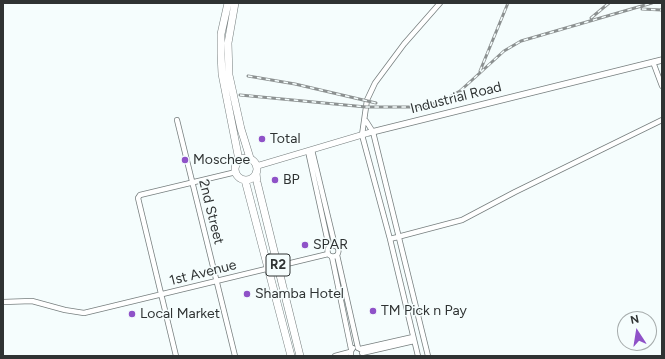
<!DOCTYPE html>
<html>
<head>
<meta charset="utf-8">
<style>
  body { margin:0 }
  #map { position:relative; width:665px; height:359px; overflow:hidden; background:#f5fdfd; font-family:Figtree,sans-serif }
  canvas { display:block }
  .frame { position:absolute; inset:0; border:4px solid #2f3333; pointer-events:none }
  .north { position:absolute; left:617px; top:311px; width:40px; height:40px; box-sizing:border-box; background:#f5fdfd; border:1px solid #a6acac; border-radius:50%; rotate:348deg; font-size:11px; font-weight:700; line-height:16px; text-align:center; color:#2f3333 }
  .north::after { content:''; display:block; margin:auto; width:14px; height:18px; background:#8f52c8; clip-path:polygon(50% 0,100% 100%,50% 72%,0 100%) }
</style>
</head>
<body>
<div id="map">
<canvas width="665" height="359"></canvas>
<div class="frame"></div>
<div class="north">N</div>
</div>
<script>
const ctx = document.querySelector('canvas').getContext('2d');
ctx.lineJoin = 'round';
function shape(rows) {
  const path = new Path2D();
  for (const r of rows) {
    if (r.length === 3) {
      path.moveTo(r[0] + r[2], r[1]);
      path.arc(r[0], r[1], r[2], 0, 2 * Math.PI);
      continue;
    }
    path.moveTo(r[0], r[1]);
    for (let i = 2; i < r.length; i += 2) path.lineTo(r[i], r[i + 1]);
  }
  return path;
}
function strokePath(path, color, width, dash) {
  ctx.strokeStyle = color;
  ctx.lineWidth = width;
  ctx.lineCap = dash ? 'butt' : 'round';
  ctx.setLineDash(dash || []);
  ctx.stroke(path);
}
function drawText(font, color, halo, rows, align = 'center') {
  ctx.font = font + ' Figtree,sans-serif';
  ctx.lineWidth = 3;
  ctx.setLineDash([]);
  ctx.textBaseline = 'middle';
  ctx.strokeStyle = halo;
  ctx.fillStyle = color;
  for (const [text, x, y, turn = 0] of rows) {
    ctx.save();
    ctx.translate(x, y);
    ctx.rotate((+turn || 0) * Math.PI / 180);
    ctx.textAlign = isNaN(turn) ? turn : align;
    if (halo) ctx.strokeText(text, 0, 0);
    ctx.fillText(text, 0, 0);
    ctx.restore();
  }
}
const minor = shape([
  [653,62,662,86],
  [177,120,235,356],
  [366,121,373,132,428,356],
  [312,150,335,246],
  [308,151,329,247],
  [390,239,462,220,515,192,662,120],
  [333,251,5.5],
  [337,255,358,348],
  [332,257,351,349],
  [3,302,32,301,65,310,84,313,328,254],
  [360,349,413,337],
  [362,353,414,341],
  [176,356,138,198,140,195,236,172],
  [335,356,350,352],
  [351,356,351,351,353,348],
  [418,356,390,239,362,135,367,100,375,83,404,44,440,3]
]);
const tertiary = shape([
  [257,166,368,133,662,60]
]);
const trunk = shape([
  [228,3,221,34,221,54,222,74,239,160],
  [235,3,228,43,229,75,241,129,250,158],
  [246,169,11],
  [256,173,257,182,300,356],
  [245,180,291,356]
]);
const rail = shape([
  [642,9,662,10],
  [591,18,609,3],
  [480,71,508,3],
  [248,76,295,84,376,103],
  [240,95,366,107,415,107,429,105,443,101,460,91,504,51,521,41,652,3]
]);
const markers = [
  [262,139,4,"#8f52c8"],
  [185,160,4,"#8f52c8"],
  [275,180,4,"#8f52c8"],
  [305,245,4,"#8f52c8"],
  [247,294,4,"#8f52c8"],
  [373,311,4,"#8f52c8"],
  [132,314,4,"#8f52c8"]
];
const shields = [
  [278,265,24]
];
const shieldNames = [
  ["R2",278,265]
];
const streetNames = [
  ["Industrial Road",456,98,-14],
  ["2nd Street",211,212,76],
  ["1st Avenue",203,273,-14]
];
const poiNames = [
  ["Total",270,139],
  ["Moschee",193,160],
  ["BP",283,180],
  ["SPAR",313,245],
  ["Shamba Hotel",255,294],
  ["TM Pick n Pay",381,311],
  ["Local Market",140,314]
];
strokePath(minor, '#777f7f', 6);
strokePath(tertiary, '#777f7f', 7);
strokePath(trunk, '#777f7f', 8);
strokePath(minor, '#fff', 4.5);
strokePath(tertiary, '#fff', 5.5);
strokePath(trunk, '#fff', 7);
strokePath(rail, '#8c9191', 3);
strokePath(rail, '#f5fdfd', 1.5, [4.5]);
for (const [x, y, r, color] of markers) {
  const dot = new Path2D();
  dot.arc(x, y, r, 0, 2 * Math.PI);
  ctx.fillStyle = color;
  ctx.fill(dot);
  strokePath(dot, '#f5fdfd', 1.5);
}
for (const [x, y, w] of shields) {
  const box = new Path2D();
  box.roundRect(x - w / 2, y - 11, w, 22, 3);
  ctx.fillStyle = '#f5fdfd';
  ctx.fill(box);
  strokePath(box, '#2f3333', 1);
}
drawText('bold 13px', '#2f3333', null, shieldNames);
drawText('14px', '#2f3333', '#f5fdfd', streetNames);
drawText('14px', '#2f3333', '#f5fdfd', poiNames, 'left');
</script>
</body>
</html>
